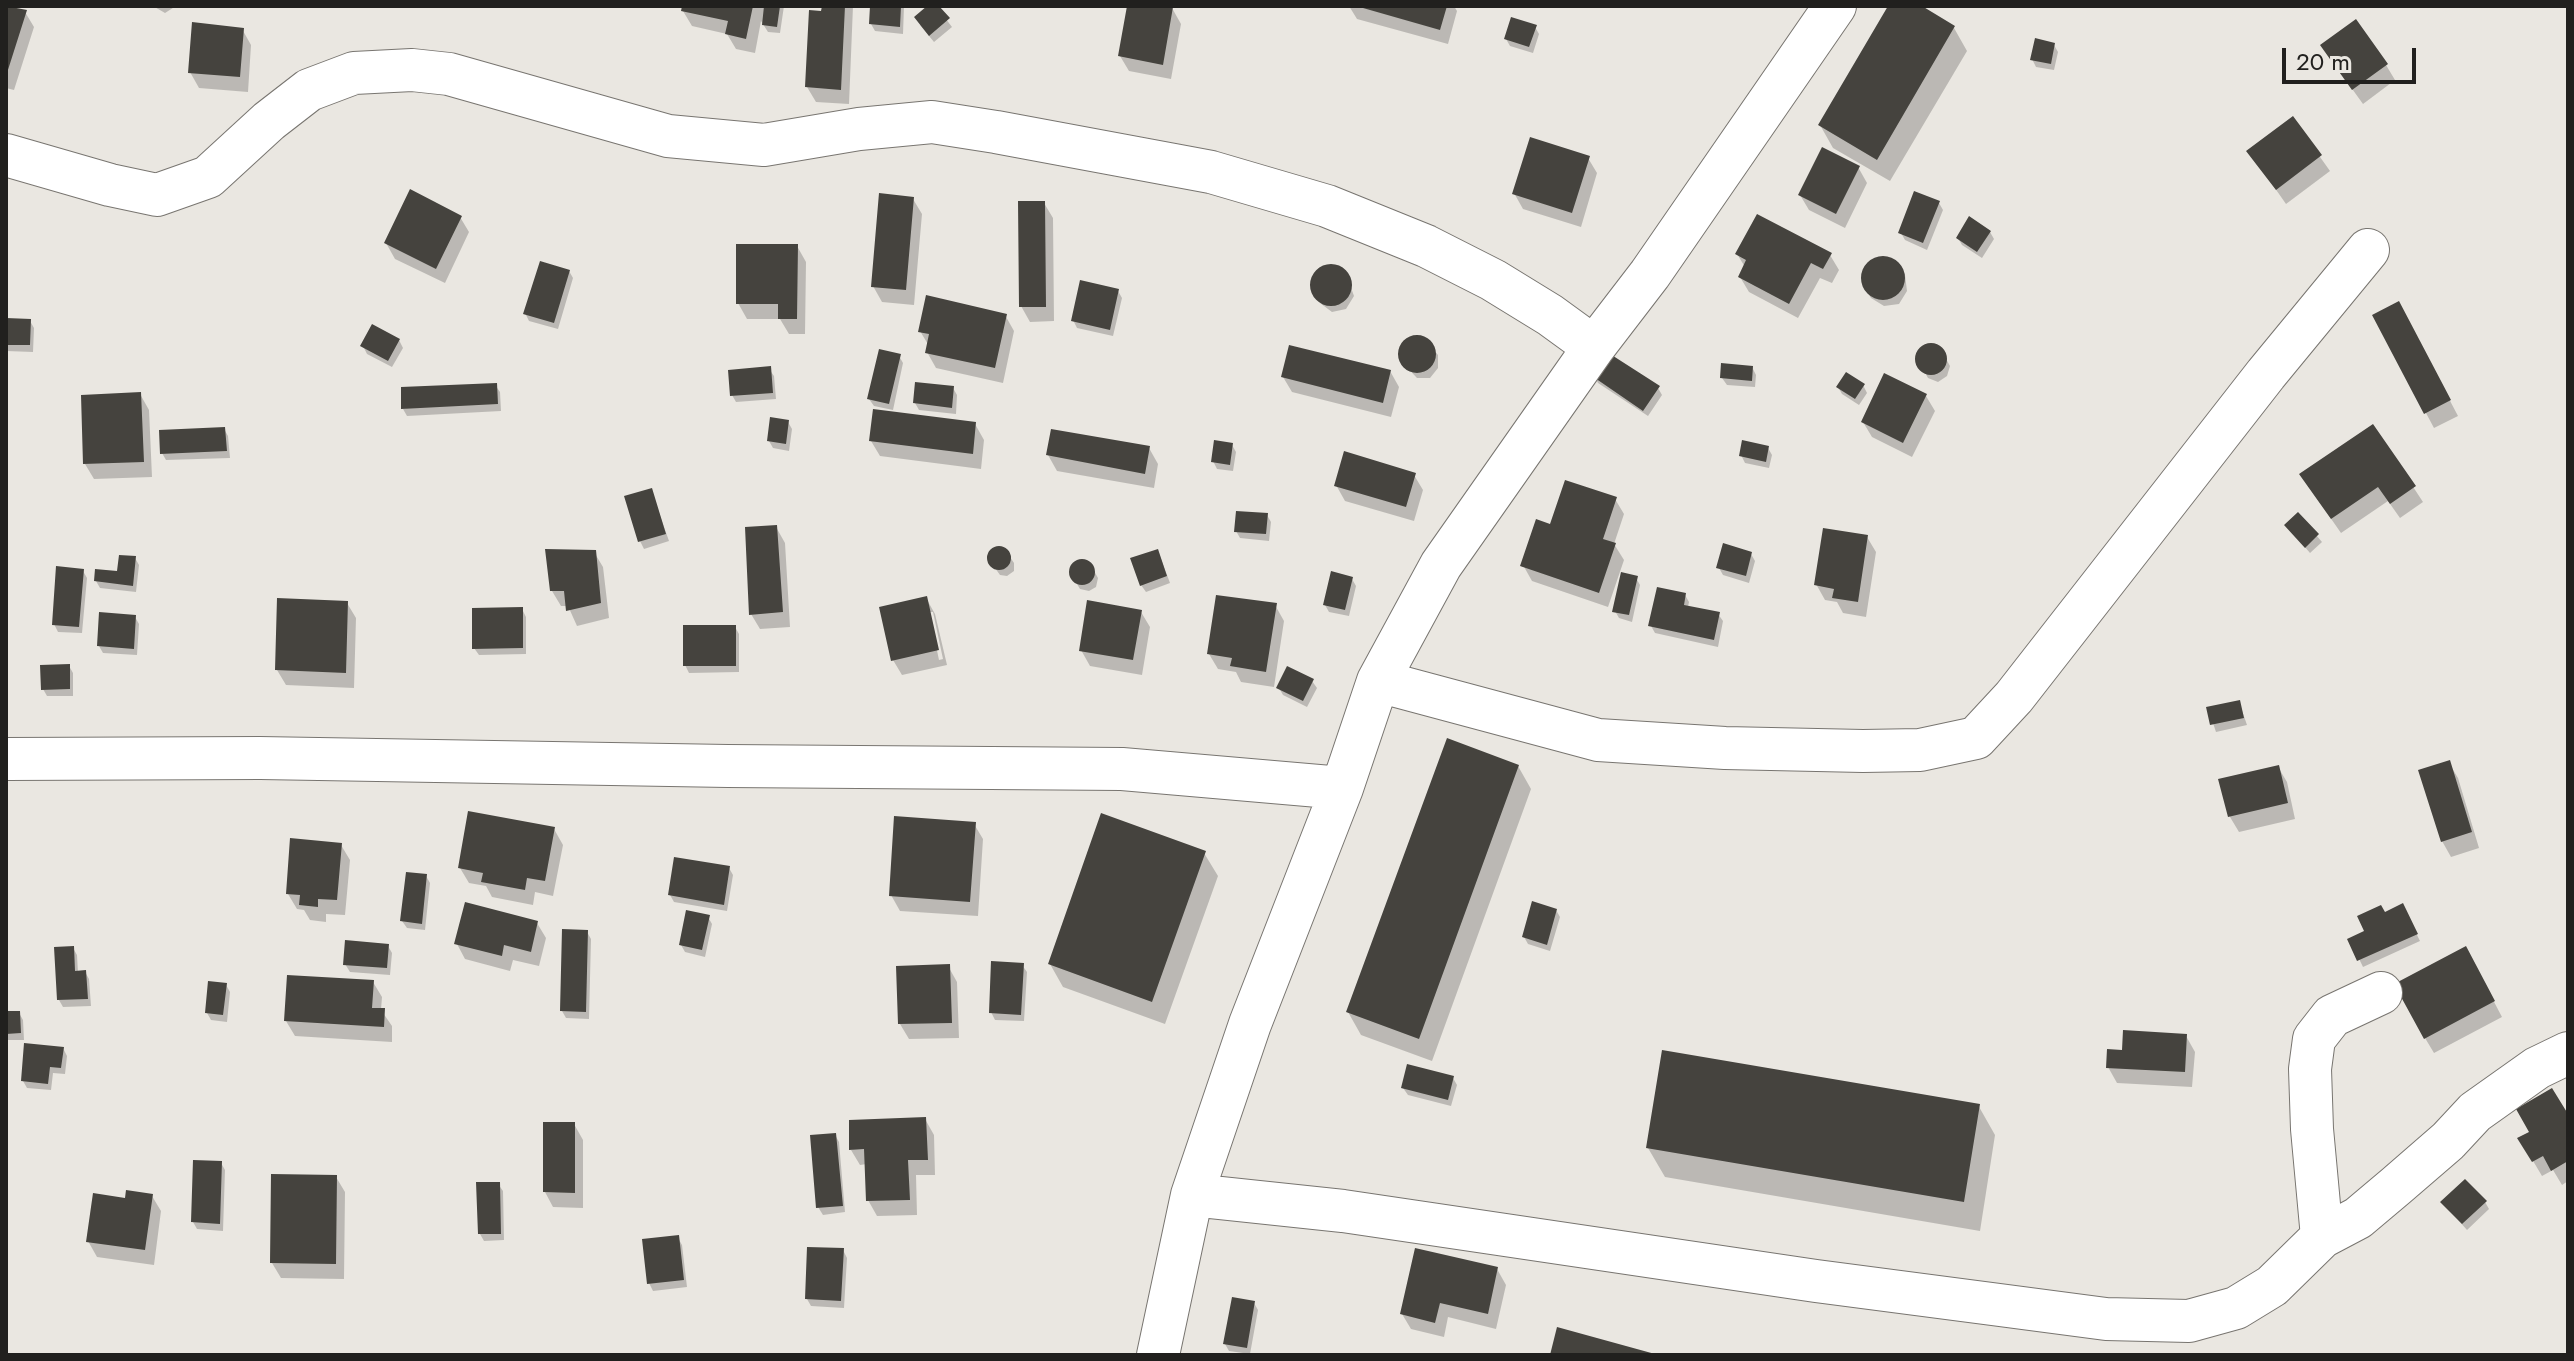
<!DOCTYPE html>
<html>
<head>
<meta charset="utf-8">
<style>
  body { margin:0 }
  #map { position:relative; width:2574px; height:1361px; overflow:hidden; background:#eae7e1; font-family:Jost,sans-serif }
  canvas { display:block }
  .frame { position:absolute; inset:0; border:8px solid #21201e; pointer-events:none }
  .scale { position:absolute; left:2282px; top:48px; width:134px; height:36px; box-sizing:border-box; border:4px solid #21201e; border-top:0; padding-left:10px; font-size:24px; line-height:28px; white-space:nowrap; color:#21201e; -webkit-text-stroke:6px #eae7e1; paint-order:stroke }
</style>
</head>
<body>
<div id="map">
<canvas width="2574" height="1361"></canvas>
<div class="frame"></div>
<div class="scale">20 m</div>
</div>
<script>
const ctx = document.querySelector('canvas').getContext('2d');
ctx.lineJoin = 'round';
function fillPath(path, color) {
  ctx.fillStyle = color;
  ctx.fill(path, 'evenodd');
}
function shape(rows) {
  const path = new Path2D();
  for (const r of rows) {
    if (r.length === 3) {
      path.moveTo(r[0] + r[2], r[1]);
      path.arc(r[0], r[1], r[2], 0, 2 * Math.PI);
      continue;
    }
    path.moveTo(r[0], r[1]);
    for (let i = 2; i < r.length; i += 2) path.lineTo(r[i], r[i + 1]);
  }
  return path;
}
function strokePath(path, color, width, dash) {
  ctx.strokeStyle = color;
  ctx.lineWidth = width;
  ctx.lineCap = dash ? 'butt' : 'round';
  ctx.setLineDash(dash || []);
  ctx.stroke(path);
}
const shadow = shape([
  [6,6,25,12,34,27,14,90,6,88],
  [153,6,176,6,165,13],
  [684,6,784,6,780,33,768,32,761,21,755,53,736,49,727,34,692,26,683,11],
  [824,6,853,6,849,104,816,102,807,87],
  [872,6,904,6,903,34,875,31,871,24],
  [930,6,936,6,952,27,934,42,920,25],
  [1129,6,1172,8,1181,24,1171,79,1129,71,1120,56],
  [1349,6,1454,6,1457,11,1448,44,1357,19],
  [1891,6,1918,6,1954,28,1967,51,1890,181,1833,148,1820,125],
  [1535,27,1539,34,1533,53,1510,46,1506,39],
  [242,29,251,45,248,92,199,88,190,72],
  [2054,45,2058,52,2054,70,2036,67,2032,59],
  [2332,61,2386,65,2395,80,2363,104],
  [2293,119,2330,171,2286,204,2249,151],
  [1588,158,1597,173,1581,227,1523,209,1514,193],
  [1858,167,1867,183,1845,228,1809,210,1800,195],
  [913,199,922,214,914,305,882,302,873,286],
  [1044,203,1053,218,1054,321,1030,322,1021,306],
  [1939,203,1943,210,1927,250,1905,240,1901,233],
  [460,217,469,232,445,283,395,259,386,243],
  [1990,232,1994,239,1982,258,1962,245,1958,238],
  [797,246,806,262,805,334,789,334,780,319,747,319,738,303],
  [1737,254,1830,255,1839,270,1832,283,1820,278,1798,318,1749,292,1740,277,1745,267],
  [1879,258,1887,258,1900,267,1905,275,1907,291,1899,304,1884,306,1871,298,1866,290,1863,274,1871,261],
  [1334,266,1346,274,1354,296,1346,309,1332,312,1320,303,1312,281,1320,269],
  [569,271,573,278,558,329,529,321,525,313],
  [1118,291,1122,298,1113,336,1077,328,1073,320],
  [1005,315,1014,331,1003,383,936,368,927,352,929,346,920,331],
  [2374,316,2407,319,2458,416,2434,428],
  [6,320,30,321,34,328,33,352,6,351],
  [1423,337,1438,355,1438,368,1430,378,1417,378,1402,362,1401,348,1410,338],
  [399,340,403,348,392,367,367,354,363,346],
  [1930,345,1940,348,1950,366,1947,376,1938,382,1928,378,1918,360,1921,350],
  [899,356,903,363,893,410,874,406,869,399],
  [1752,367,1756,375,1755,387,1727,385,1722,378],
  [769,369,774,376,776,399,736,402,732,395],
  [1390,371,1399,387,1391,417,1292,392,1283,377],
  [1594,376,1658,388,1662,395,1648,416,1598,383],
  [495,385,500,392,501,411,407,416,403,409],
  [1863,385,1867,393,1859,405,1842,394,1838,387],
  [953,388,957,395,956,414,919,410,915,403],
  [140,394,149,410,152,477,94,479,85,464],
  [1926,396,1935,411,1912,457,1872,437,1863,422],
  [788,422,792,429,789,451,773,448,769,441],
  [975,424,984,440,981,469,880,456,871,441],
  [2373,426,2423,502,2400,518,2388,501,2341,533,2311,490],
  [224,429,228,436,230,458,166,460,162,453],
  [1232,445,1236,452,1233,471,1217,469,1213,461],
  [1149,448,1158,464,1154,488,1057,471,1048,455],
  [1768,448,1772,455,1769,468,1745,463,1741,455],
  [1414,475,1423,490,1414,521,1345,501,1336,485],
  [651,490,669,541,644,549,640,541],
  [1615,499,1624,514,1614,544,1624,560,1608,607,1532,581,1523,565,1551,527],
  [2298,514,2322,542,2310,553,2286,525],
  [1267,515,1271,522,1269,541,1240,538,1236,531],
  [776,527,785,543,790,627,760,629,751,614],
  [1867,537,1876,552,1866,617,1843,613,1837,602,1825,600,1816,584],
  [996,548,1004,548,1014,563,1014,571,1007,576,1000,575,990,561,990,553],
  [594,552,603,567,609,618,577,626,568,606,561,606,552,591],
  [1751,554,1755,561,1749,583,1723,575,1719,568],
  [135,558,139,565,136,592,100,588,96,581,119,573],
  [1161,559,1170,583,1146,592,1141,585],
  [1080,561,1089,562,1098,578,1096,587,1089,591,1080,589,1071,574,1073,565],
  [83,571,87,578,82,633,58,632,54,624],
  [1636,578,1640,585,1632,622,1619,618,1615,611],
  [1352,579,1356,586,1349,616,1329,612,1325,605],
  [1685,595,1689,602,1688,607,1718,614,1723,621,1718,647,1655,633,1651,626],
  [926,598,935,614,947,665,902,675,893,660],
  [929,612,933,612,943,659,939,660],
  [347,603,356,618,354,688,286,685,277,670],
  [1275,605,1284,621,1274,687,1241,682,1236,672,1218,669,1209,654],
  [522,609,526,617,526,654,479,655,474,648],
  [1141,612,1150,627,1142,675,1090,666,1081,650],
  [135,617,139,624,137,655,103,653,99,646],
  [735,627,739,634,739,672,689,673,685,665],
  [69,666,73,673,73,696,47,696,43,689],
  [1312,681,1317,688,1307,707,1283,695,1279,688],
  [2239,702,2247,725,2216,732,2208,708],
  [2449,763,2458,778,2479,848,2451,857,2442,841],
  [1518,766,1531,789,1432,1061,1361,1035,1348,1012],
  [2278,767,2287,782,2295,819,2239,832,2230,817,2221,781],
  [974,824,983,839,978,916,900,911,891,895],
  [554,829,563,845,553,896,535,892,533,905,492,897,486,886,469,883,460,868],
  [341,845,350,860,345,915,326,914,326,922,310,920,304,910,297,909,288,894],
  [1204,853,1218,876,1165,1024,1063,987,1050,964],
  [729,868,733,875,727,911,674,902,670,895],
  [426,876,430,883,425,930,407,928,402,921],
  [1556,910,1560,917,1550,951,1528,944,1524,937],
  [2406,913,2420,941,2363,967,2350,940],
  [708,917,712,924,705,957,685,952,681,945],
  [537,923,546,938,539,966,513,960,510,971,465,959,457,944],
  [587,932,591,939,589,1019,566,1018,562,1011],
  [388,946,392,953,390,975,350,972,345,964],
  [73,948,77,955,78,973,85,972,89,979,91,1006,63,1007,59,1000],
  [2474,964,2502,1017,2434,1053,2425,1038],
  [1022,965,1027,972,1024,1021,995,1020,991,1012],
  [948,966,957,982,959,1038,909,1039,900,1024],
  [373,982,382,997,381,1010,392,1026,392,1042,295,1036,286,1021],
  [226,985,230,992,227,1022,211,1020,207,1013],
  [6,1013,19,1013,23,1020,24,1040,6,1040],
  [2186,1036,2195,1052,2192,1087,2117,1083,2108,1067,2124,1052],
  [63,1048,67,1056,65,1074,53,1073,51,1090,27,1088,23,1081],
  [1453,1078,1457,1085,1451,1106,1408,1095,1403,1088],
  [1978,1105,1995,1135,1980,1231,1665,1177,1648,1148],
  [2568,1118,2568,1181,2562,1185,2553,1170,2542,1176,2520,1139],
  [925,1119,934,1135,935,1175,916,1175,917,1215,877,1216,868,1200,867,1164,860,1165,851,1150],
  [574,1124,583,1140,583,1208,553,1207,545,1192],
  [835,1135,839,1142,845,1212,823,1215,818,1207],
  [221,1163,225,1170,223,1231,197,1229,193,1222],
  [336,1177,345,1192,344,1279,281,1278,272,1263],
  [498,1184,503,1191,504,1240,484,1241,480,1234],
  [152,1196,161,1211,154,1265,97,1257,88,1241,126,1200],
  [2485,1202,2489,1209,2467,1230,2443,1203],
  [678,1238,682,1245,687,1287,653,1291,649,1283],
  [843,1250,847,1258,844,1308,811,1306,807,1299],
  [1497,1269,1506,1285,1496,1329,1448,1317,1444,1337,1411,1329,1402,1314],
  [1254,1303,1258,1310,1250,1354,1229,1351,1225,1344]
]);
const building = shape([
  [6,6,27,10,7,73,6,73],
  [682,6,753,6,746,39,725,34,728,21,681,11],
  [764,6,780,6,777,27,762,25],
  [822,6,845,6,841,90,805,87,809,10,821,11],
  [870,6,901,6,900,27,869,24],
  [927,6,939,6,950,18,929,36,914,17],
  [1127,6,1173,7,1163,65,1118,56],
  [1356,6,1447,6,1440,30],
  [1888,6,1922,6,1955,26,1877,160,1818,125],
  [1511,17,1537,25,1529,47,1504,39],
  [2356,19,2388,64,2352,90,2320,45],
  [192,22,244,28,240,77,188,73],
  [2035,38,2055,43,2051,64,2030,60],
  [2293,116,2322,155,2276,190,2246,151],
  [1530,137,1590,156,1572,213,1512,194],
  [1822,147,1860,166,1836,214,1798,195],
  [410,189,462,216,436,269,384,243],
  [1914,191,1940,201,1923,243,1898,233],
  [879,193,914,197,906,290,871,287],
  [1018,201,1045,201,1046,307,1019,307],
  [1757,214,1832,253,1823,269,1811,263,1789,304,1738,277,1746,260,1735,254],
  [1969,216,1991,231,1977,252,1956,238],
  [736,244,798,244,797,319,778,319,778,304,736,304],
  [1883,278,22],
  [540,261,570,270,554,323,523,314],
  [1331,285,21],
  [1080,280,1119,289,1110,330,1071,321],
  [926,295,1007,314,995,368,925,353,929,334,918,332],
  [2399,301,2451,400,2424,414,2372,315],
  [6,318,31,319,30,345,6,345],
  [372,324,400,339,388,361,360,346],
  [1417,354,19],
  [1931,359,16],
  [1289,345,1391,370,1383,403,1281,377],
  [879,349,901,354,889,404,867,399],
  [1607,352,1660,386,1643,411,1592,376],
  [1721,363,1753,366,1752,381,1720,378],
  [771,366,773,393,730,396,728,370],
  [1846,372,1865,384,1855,399,1836,387],
  [1884,373,1927,394,1903,443,1861,422],
  [915,382,954,386,952,408,913,403],
  [497,383,498,404,401,409,401,387],
  [141,392,144,462,83,464,81,395],
  [873,409,976,422,973,454,869,441],
  [770,417,789,420,786,444,767,441],
  [2373,424,2416,486,2390,504,2378,487,2331,519,2299,474],
  [225,427,227,451,160,454,159,430],
  [1051,429,1150,446,1145,474,1046,455],
  [1214,440,1233,443,1230,465,1211,462],
  [1742,440,1769,446,1766,462,1739,456],
  [1344,451,1416,473,1406,507,1334,486],
  [1565,480,1617,497,1603,539,1616,543,1599,593,1520,566,1536,519,1550,524],
  [652,488,666,534,638,542,624,496],
  [1236,511,1268,513,1266,534,1234,532],
  [2298,512,2319,534,2305,548,2284,525],
  [777,525,783,612,749,615,745,527],
  [1823,528,1868,535,1858,602,1832,598,1834,589,1814,585],
  [1723,543,1752,552,1746,576,1716,568],
  [999,558,12],
  [545,549,596,550,601,603,566,611,564,591,550,591],
  [1158,549,1167,576,1140,586,1130,558],
  [119,555,136,556,133,586,94,581,95,569,117,571],
  [1082,572,13],
  [56,566,84,569,79,627,52,625],
  [1331,571,1353,577,1345,610,1323,605],
  [1621,572,1638,576,1629,615,1612,612],
  [1657,587,1686,593,1684,605,1720,612,1714,640,1648,626],
  [1216,595,1277,603,1266,672,1230,666,1232,658,1207,654],
  [927,596,939,650,891,661,879,607],
  [277,598,348,601,346,673,275,670],
  [1087,600,1142,610,1133,660,1079,651],
  [523,607,523,648,472,649,472,608],
  [99,612,136,615,134,649,97,646],
  [683,625,736,625,736,666,683,666],
  [70,664,70,689,41,690,40,665],
  [1287,666,1314,679,1303,701,1276,688],
  [2240,700,2244,718,2210,725,2206,707],
  [1447,738,1519,765,1419,1039,1346,1012],
  [2450,760,2472,832,2441,842,2418,770],
  [2279,765,2288,803,2228,817,2218,779],
  [468,811,555,827,545,881,527,878,525,890,481,882,483,873,458,868],
  [1101,813,1206,851,1152,1002,1048,964],
  [894,816,976,822,970,902,889,896],
  [290,838,342,843,337,900,318,899,318,907,299,905,300,895,286,894],
  [674,857,730,866,724,905,668,895],
  [406,872,427,874,422,924,400,921],
  [1532,901,1557,909,1547,945,1522,937],
  [465,902,538,921,531,952,504,945,502,956,454,944],
  [2403,903,2418,934,2357,961,2347,939,2364,931,2357,916,2381,905,2385,912],
  [686,910,710,915,702,950,679,945],
  [562,929,588,930,586,1012,560,1011],
  [345,940,389,944,387,968,343,965],
  [74,946,75,971,86,970,88,999,57,1000,54,947],
  [2466,946,2495,1001,2424,1039,2394,984],
  [991,961,1024,963,1021,1015,989,1013],
  [950,964,952,1023,898,1024,896,966],
  [287,975,374,980,372,1008,385,1008,384,1027,284,1021],
  [208,981,227,983,223,1015,205,1013],
  [6,1011,20,1011,21,1033,6,1034],
  [2123,1030,2187,1034,2185,1072,2106,1068,2107,1049,2122,1050],
  [24,1043,64,1047,61,1068,50,1067,48,1084,21,1081],
  [1662,1050,1980,1104,1964,1202,1646,1148],
  [1407,1064,1454,1076,1448,1100,1401,1088],
  [2552,1088,2568,1114,2568,1161,2551,1171,2543,1156,2532,1162,2517,1138,2529,1132,2516,1109],
  [926,1117,928,1160,908,1160,910,1200,866,1201,864,1149,849,1150,849,1120],
  [543,1122,575,1122,575,1193,543,1192],
  [836,1133,843,1206,816,1208,810,1135],
  [193,1160,222,1161,220,1224,191,1222],
  [271,1174,337,1175,336,1264,270,1263],
  [2465,1179,2487,1201,2462,1224,2440,1202],
  [476,1182,500,1182,501,1234,478,1234],
  [126,1190,153,1194,145,1250,86,1242,93,1193,125,1198],
  [679,1235,684,1280,647,1284,642,1239],
  [807,1247,844,1248,841,1301,805,1299],
  [1415,1248,1498,1267,1488,1314,1440,1303,1435,1323,1400,1314],
  [1232,1297,1255,1301,1247,1348,1223,1344],
  [1557,1327,1655,1354,1655,1355,1550,1355]
]);
const street = shape([
  [6,155,110,185,157,195,208,177,269,121,309,90,354,73,412,70,449,74,668,136,764,145,859,129,932,122,996,132,1211,172,1327,206,1426,246,1493,280,1550,315,1594,347],
  [1378,681,1598,740,1725,748,1863,751,1920,750,1976,738,2014,697,2266,374,2368,250],
  [6,759,260,758,728,766,1122,769,1342,788],
  [1192,1195,1343,1211,1816,1281,1992,1304,2106,1319,2189,1321,2236,1308,2272,1286,2322,1237,2358,1218,2396,1186,2448,1141,2475,1112,2537,1068,2568,1053],
  [2322,1237,2312,1129,2310,1069,2314,1039,2332,1016,2381,993],
  [1158,1355,1192,1195,1250,1024,1342,788,1378,681,1441,565,1594,347,1650,274,1835,6]
]);
fillPath(shadow, '#0003');
fillPath(building, '#45433e');
strokePath(street, '#787570', 44);
strokePath(street, '#fff', 42);
</script>
</body>
</html>
